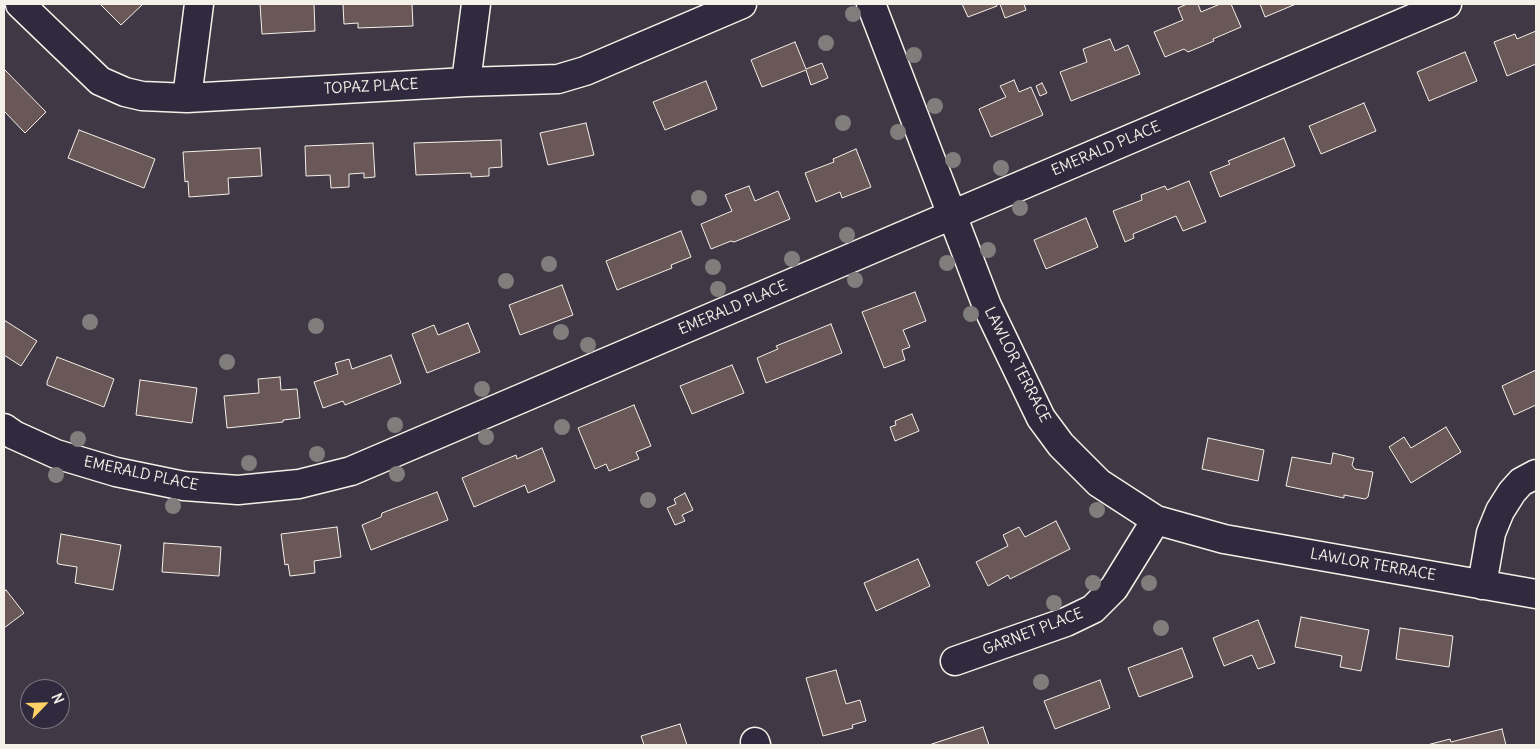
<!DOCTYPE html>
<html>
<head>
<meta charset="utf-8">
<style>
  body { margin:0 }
  #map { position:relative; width:1540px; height:749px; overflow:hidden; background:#413845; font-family:Delius,sans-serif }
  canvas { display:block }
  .frame { position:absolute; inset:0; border:5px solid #f4f1e8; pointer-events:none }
  .north { position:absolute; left:20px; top:679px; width:50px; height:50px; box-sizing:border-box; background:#2f2a3d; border:1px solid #7e7a81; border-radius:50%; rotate:66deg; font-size:14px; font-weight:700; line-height:20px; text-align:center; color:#f4f1e8 }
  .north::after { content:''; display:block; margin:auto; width:18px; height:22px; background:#ffd166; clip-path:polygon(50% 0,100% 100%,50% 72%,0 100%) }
</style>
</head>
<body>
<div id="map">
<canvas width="1540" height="749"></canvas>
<div class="frame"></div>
<div class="north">N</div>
</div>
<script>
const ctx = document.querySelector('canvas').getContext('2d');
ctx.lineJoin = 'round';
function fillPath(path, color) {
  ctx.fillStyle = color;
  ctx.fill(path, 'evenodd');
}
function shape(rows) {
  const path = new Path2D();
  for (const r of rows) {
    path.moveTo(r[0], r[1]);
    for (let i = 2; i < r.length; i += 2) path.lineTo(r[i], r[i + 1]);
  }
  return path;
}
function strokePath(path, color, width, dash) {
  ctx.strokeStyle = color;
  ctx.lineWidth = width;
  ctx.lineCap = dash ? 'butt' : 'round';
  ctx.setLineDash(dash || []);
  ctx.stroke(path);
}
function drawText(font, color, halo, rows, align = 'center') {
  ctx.font = font + ' Delius,sans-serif';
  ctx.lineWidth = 4.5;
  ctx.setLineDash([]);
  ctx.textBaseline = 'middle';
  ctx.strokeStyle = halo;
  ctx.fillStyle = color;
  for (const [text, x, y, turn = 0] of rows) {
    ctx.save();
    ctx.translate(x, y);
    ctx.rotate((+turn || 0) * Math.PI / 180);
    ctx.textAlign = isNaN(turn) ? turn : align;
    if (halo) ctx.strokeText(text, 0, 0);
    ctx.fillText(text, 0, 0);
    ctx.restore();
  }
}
const building = shape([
  [100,4,143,4,121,25,100,4],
  [260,4,314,4,315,31,262,34,260,4],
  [343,4,412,4,413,26,358,28,358,23,344,24,343,4],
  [962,4,996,4,997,6,968,17,962,4],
  [1000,4,1024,4,1026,10,1005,18,1000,4],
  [1187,4,1198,4,1201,12,1220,4,1231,4,1241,27,1213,39,1214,41,1188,52,1184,49,1165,57,1154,32,1183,20,1178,8,1187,4],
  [1260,4,1296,4,1265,17,1260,4],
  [1536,31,1536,64,1507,76,1494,42,1515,34,1517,39,1536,31],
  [1110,39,1115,51,1128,45,1140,74,1071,101,1060,72,1087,62,1083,49,1110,39],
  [795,42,806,69,822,63,828,78,811,85,806,70,762,87,751,60,795,42],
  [1465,52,1477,81,1429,101,1417,72,1465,52],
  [4,69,46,112,25,133,4,111,4,69],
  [1014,80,1019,92,1031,87,1043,115,991,137,979,109,1006,97,1000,86,1014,80],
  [706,81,717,109,665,130,653,102,706,81],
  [1042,83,1047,93,1040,96,1036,86,1042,83],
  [1364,103,1376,131,1321,154,1309,126,1364,103],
  [586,123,594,155,548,165,540,133,586,123],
  [79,130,155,159,144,188,68,158,79,130],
  [1284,138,1295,166,1220,197,1210,172,1230,164,1228,161,1284,138],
  [501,140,502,167,489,168,489,176,471,177,471,173,416,175,414,143,501,140],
  [373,143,375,177,364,178,364,173,349,174,349,187,331,188,330,175,306,176,305,146,373,143],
  [260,148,262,176,228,178,229,194,189,197,188,181,185,182,183,152,260,148],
  [856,149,871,187,842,198,840,192,816,202,805,173,834,162,833,159,856,149],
  [1189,181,1206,222,1183,231,1176,216,1133,234,1134,238,1125,242,1113,211,1142,200,1141,195,1165,186,1167,190,1189,181],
  [749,186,755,201,778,191,790,219,734,242,731,241,711,249,701,224,732,211,725,195,749,186],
  [1086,218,1098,247,1046,269,1034,240,1086,218],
  [681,231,691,257,671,265,672,268,617,290,606,261,681,231],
  [562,285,573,315,520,335,509,305,562,285],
  [915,292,926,321,903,330,910,347,902,350,905,360,884,368,862,312,915,292],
  [4,320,37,341,21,366,4,355,4,320],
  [468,323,480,352,427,373,412,334,434,325,438,335,468,323],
  [831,324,842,353,766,383,757,358,778,349,776,346,831,324],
  [391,355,401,383,345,405,343,401,323,408,314,382,338,374,335,363,349,359,352,369,391,355],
  [57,357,114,379,104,407,47,385,47,382,57,357],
  [732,365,744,393,692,414,680,386,732,365],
  [1536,370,1536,405,1514,415,1502,386,1536,370],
  [280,377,281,390,297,389,300,418,283,420,283,422,227,428,224,396,259,393,258,379,280,377],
  [140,380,197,388,192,423,136,415,140,380],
  [634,405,651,446,636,452,639,459,609,471,606,464,595,469,578,428,634,405],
  [912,414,919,431,895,441,890,427,896,425,895,421,912,414],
  [1446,427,1461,452,1411,483,1389,447,1404,437,1411,448,1446,427],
  [1208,438,1264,450,1258,481,1202,469,1208,438],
  [542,448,555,481,528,493,525,485,474,507,462,478,516,455,517,459,542,448],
  [1333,453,1354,458,1352,465,1355,469,1373,472,1368,497,1365,499,1344,495,1344,498,1286,486,1292,457,1331,464,1333,453],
  [437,492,448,520,371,550,362,525,381,517,382,513,437,492],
  [685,493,693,510,682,515,685,521,675,525,667,508,676,504,674,499,685,493],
  [1056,521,1070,549,1010,579,1008,575,988,586,976,562,1008,546,1003,535,1019,527,1025,537,1056,521],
  [337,527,341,557,314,561,315,573,290,576,288,564,285,565,281,534,337,527],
  [61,534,121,545,113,590,75,583,77,567,58,564,57,562,61,534],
  [164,543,221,547,219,576,162,572,164,543],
  [918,559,930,586,876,611,864,583,918,559],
  [6,590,24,613,4,628,4,592,6,590],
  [1301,617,1369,630,1361,671,1340,667,1342,656,1295,647,1301,617],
  [1258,620,1275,663,1258,669,1252,655,1224,666,1213,638,1258,620],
  [1400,628,1453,636,1449,667,1396,659,1400,628],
  [1182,648,1193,677,1139,697,1128,668,1182,648],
  [836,670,846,704,860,700,866,721,852,725,853,728,823,736,806,678,836,670],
  [1100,680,1110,708,1055,729,1044,701,1100,680],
  [680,724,687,745,644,745,641,736,680,724],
  [983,727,989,745,929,745,983,727],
  [1502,729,1506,745,1427,745,1450,739,1451,742,1502,729]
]);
const minor = shape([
  [20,4,100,81,125,92,142,96,187,98,466,82,558,79,585,71,742,4],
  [871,4,987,306,1041,418,1061,445,1099,483,1156,520,1224,539,1536,594],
  [466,82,476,4],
  [187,98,199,4],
  [4,428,14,435,56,454,116,472,184,486,238,490,299,484,351,471,1447,4],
  [1482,585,1491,533,1500,511,1512,492,1521,482,1536,474],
  [955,661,1066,622,1093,609,1114,588,1156,520],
  [755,742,756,745]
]);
const trees = [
  [853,14],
  [826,43],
  [914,55],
  [935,106],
  [843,123],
  [898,132],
  [953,160],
  [1001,168],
  [699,198],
  [1020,208],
  [847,235],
  [988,250],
  [792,259],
  [947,263],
  [549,264],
  [713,267],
  [855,280],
  [506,281],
  [718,289],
  [971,314],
  [90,322],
  [316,326],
  [561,332],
  [588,345],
  [227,362],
  [482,389],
  [395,425],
  [562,427],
  [486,437],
  [78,439],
  [317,454],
  [249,463],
  [397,474],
  [56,475],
  [648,500],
  [173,506],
  [1097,510],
  [1093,583],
  [1149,583],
  [1054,603],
  [1161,628],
  [1041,682]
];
const streetNames = [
  ["TOPAZ PLACE",371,87,-3],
  ["EMERALD PLACE",1106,149,-23],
  ["EMERALD PLACE",733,308,-23],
  ["LAWLOR TERRACE",1017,365,63],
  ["EMERALD PLACE",141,474,12],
  ["LAWLOR TERRACE",1373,565,10],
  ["GARNET PLACE",1033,632,-21]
];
fillPath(building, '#6a5757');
strokePath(building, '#f4f1e8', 1);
strokePath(minor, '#f4f1e8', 31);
strokePath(minor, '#2f2a3d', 28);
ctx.fillStyle = '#807d7d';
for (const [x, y] of trees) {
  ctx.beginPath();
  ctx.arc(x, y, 8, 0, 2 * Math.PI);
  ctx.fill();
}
drawText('15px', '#f4f1e8', '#2f2a3d', streetNames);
</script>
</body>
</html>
